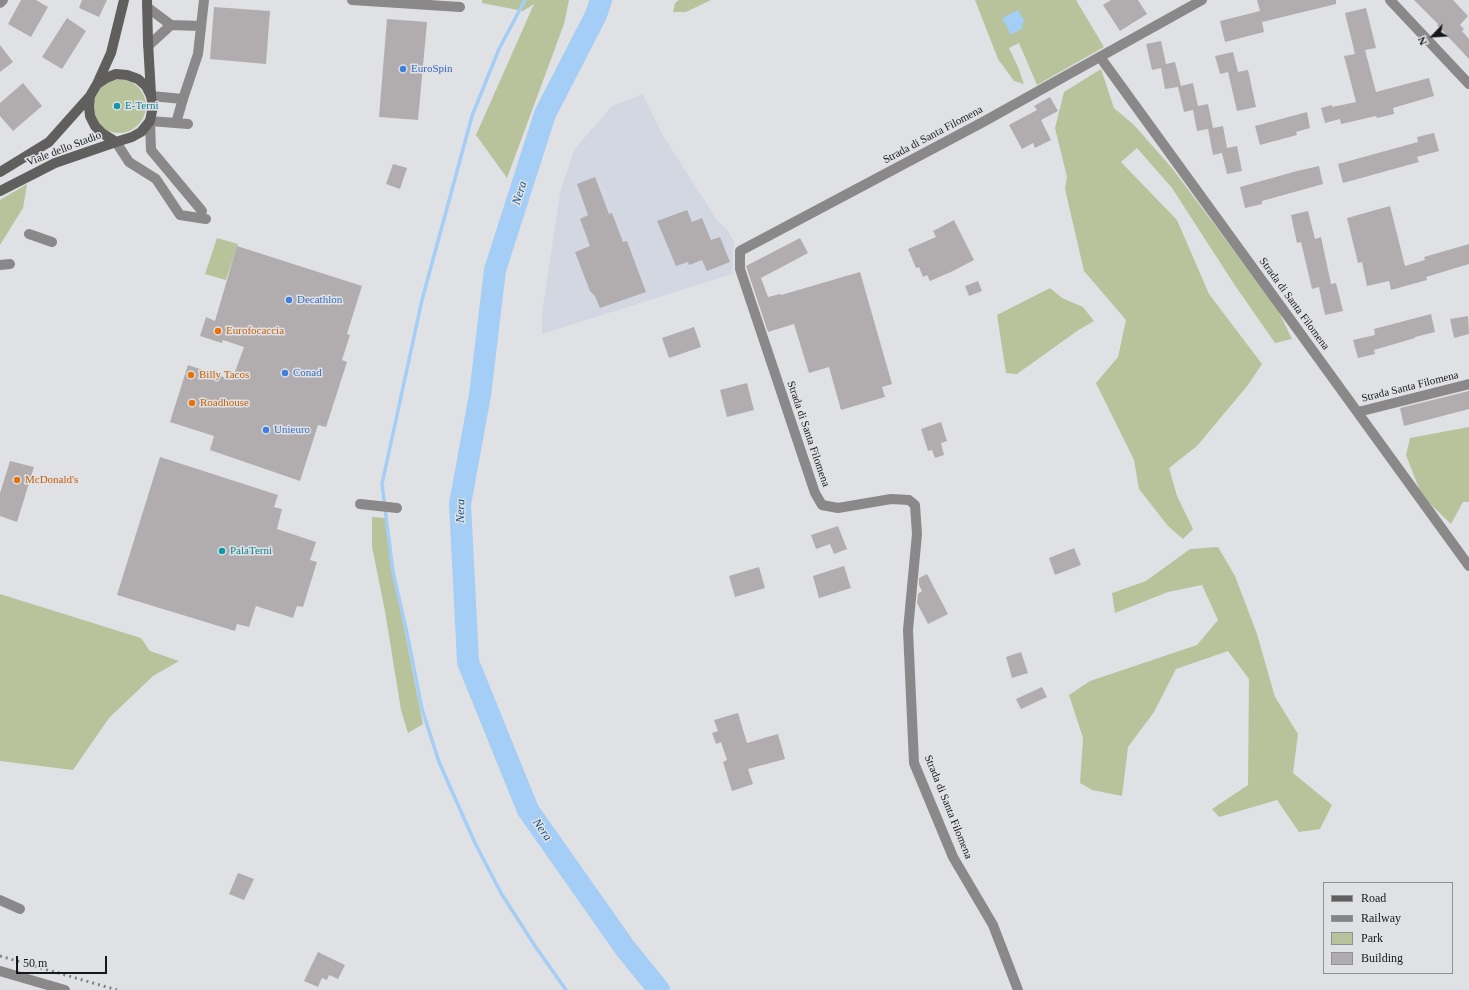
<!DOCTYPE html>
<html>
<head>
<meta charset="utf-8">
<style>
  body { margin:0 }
  #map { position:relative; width:1469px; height:990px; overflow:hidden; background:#e0e1e5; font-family:"Times New Roman",serif }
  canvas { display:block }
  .legend { position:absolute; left:1323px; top:882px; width:130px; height:92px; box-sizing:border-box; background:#e0e1e5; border:1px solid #909193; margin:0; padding:5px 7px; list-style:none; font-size:12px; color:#171819 }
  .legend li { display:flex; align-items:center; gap:8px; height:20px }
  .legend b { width:20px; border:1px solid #909193 }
  .north { position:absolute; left:1413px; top:16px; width:40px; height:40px; -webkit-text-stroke:3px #e0e1e5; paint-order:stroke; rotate:245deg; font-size:11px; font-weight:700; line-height:16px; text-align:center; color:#171819 }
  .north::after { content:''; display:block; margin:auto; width:14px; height:18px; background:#171819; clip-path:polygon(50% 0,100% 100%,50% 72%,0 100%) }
  .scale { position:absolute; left:16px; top:956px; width:91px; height:18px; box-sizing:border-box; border:2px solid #171819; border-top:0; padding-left:5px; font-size:12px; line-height:14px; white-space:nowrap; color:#171819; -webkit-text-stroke:3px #e0e1e5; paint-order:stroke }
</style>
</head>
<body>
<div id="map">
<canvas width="1469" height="990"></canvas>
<ul class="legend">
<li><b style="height:5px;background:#615e5e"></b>Road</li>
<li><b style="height:5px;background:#838487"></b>Railway</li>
<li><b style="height:11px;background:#b8c39c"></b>Park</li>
<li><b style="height:11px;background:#b1adaf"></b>Building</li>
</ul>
<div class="north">N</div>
<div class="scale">50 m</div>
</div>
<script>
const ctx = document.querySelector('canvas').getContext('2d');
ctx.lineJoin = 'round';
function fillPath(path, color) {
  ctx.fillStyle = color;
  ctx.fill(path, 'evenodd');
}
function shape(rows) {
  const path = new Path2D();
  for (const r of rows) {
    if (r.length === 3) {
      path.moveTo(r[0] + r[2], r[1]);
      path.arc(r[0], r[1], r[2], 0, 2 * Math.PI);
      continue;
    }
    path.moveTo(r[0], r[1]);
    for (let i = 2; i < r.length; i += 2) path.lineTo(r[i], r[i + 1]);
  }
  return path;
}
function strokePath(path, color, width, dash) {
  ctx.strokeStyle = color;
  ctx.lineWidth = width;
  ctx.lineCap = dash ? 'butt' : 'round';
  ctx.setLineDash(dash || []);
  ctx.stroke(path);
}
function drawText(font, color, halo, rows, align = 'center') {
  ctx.font = font + ' "Times New Roman",serif';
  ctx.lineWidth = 3;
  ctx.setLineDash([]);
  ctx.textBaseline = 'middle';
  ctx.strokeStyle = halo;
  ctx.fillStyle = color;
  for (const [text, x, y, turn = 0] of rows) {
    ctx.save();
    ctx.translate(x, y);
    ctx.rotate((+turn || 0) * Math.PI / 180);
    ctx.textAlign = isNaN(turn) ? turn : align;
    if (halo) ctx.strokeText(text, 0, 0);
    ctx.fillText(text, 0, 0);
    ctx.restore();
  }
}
const built = shape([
  [643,94,662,134,717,220,728,231,734,242,732,274,542,334,542,314,560,193,574,150,612,106]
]);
const green = shape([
  [482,0,569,0,564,24,507,178,476,135,534,4,523,11,482,3],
  [679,0,711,0,686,12,673,12,675,3],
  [975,0,1076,0,1104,47,1037,85,1019,43,1009,48,1018,67,1024,84,1014,81,998,59],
  [1101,69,1114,108,1134,125,1172,168,1277,308,1292,339,1275,343,1234,284,1172,188,1137,148,1121,162,1177,220,1209,294,1262,364,1248,385,1197,446,1169,468,1177,496,1193,529,1183,539,1168,526,1139,489,1134,460,1096,383,1118,357,1126,320,1084,271,1065,189,1067,177,1055,128,1064,92],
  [119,106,27],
  [27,184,23,208,0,245,0,200],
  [217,238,238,244,226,280,205,274],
  [1050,288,1062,298,1083,307,1094,321,1077,331,1017,374,1006,373,997,315],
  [1469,427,1469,502,1463,502,1451,524,1422,496,1406,455,1410,438],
  [372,517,386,518,398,597,423,724,408,733,401,710,385,611,372,547],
  [1218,547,1235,576,1257,634,1275,697,1298,734,1293,773,1332,805,1320,829,1299,832,1277,800,1219,817,1212,809,1248,785,1249,679,1228,651,1176,669,1154,712,1128,747,1122,796,1092,790,1080,783,1083,738,1069,695,1090,681,1197,645,1218,620,1202,585,1168,592,1115,613,1112,593,1146,581,1190,549],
  [0,594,141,638,150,651,179,661,153,676,109,718,73,770,0,761]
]);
const water = shape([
  [1018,10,1025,22,1021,24,1023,28,1011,35,1002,18]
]);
const stream = shape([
  [525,0,499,49,472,116,422,300,382,484,393,572,407,633,422,709,439,762,475,843,501,893,535,946,566,990]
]);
const river = shape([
  [601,0,596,15,545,114,495,270,480,395,460,504,468,662,528,810,625,948,659,990]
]);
const building = shape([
  [21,0,36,0,48,7,31,37,8,24],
  [82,0,107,0,99,17,79,8],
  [1111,0,1138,0,1147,14,1120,31,1103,5],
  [1257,0,1336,0,1336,4,1262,22,1264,32,1225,42,1220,21,1260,11],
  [1414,0,1453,0,1468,16,1460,25,1464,29,1462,31,1469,39,1469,59,1437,25,1438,24],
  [214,7,270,11,266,64,210,59],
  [1366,8,1376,48,1365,50,1376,92,1429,78,1434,96,1393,108,1394,114,1377,118,1376,116,1341,124,1340,119,1325,123,1321,108,1332,105,1332,107,1356,102,1344,56,1355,54,1345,13],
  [67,18,86,31,62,69,42,57],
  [387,19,427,22,418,120,379,117],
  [1161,41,1166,64,1175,62,1181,86,1193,83,1198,106,1208,104,1213,128,1197,131,1193,110,1184,112,1178,87,1165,89,1161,68,1152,70,1146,44],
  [0,45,13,62,0,72],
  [1233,52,1238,72,1248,70,1256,107,1237,111,1228,72,1220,74,1215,56],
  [23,83,42,106,13,131,0,116,0,103],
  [1050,97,1058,111,1041,120,1051,140,1035,148,1033,143,1022,149,1009,125,1037,110,1034,106],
  [1307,112,1310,128,1296,132,1297,135,1260,145,1255,126],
  [1223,126,1227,148,1237,146,1242,171,1227,174,1222,153,1213,155,1208,129],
  [1434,133,1439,151,1417,157,1419,162,1343,183,1338,164,1418,142,1417,137],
  [393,164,407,168,400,189,386,184],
  [1319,166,1323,184,1262,201,1262,204,1245,208,1240,187,1297,171],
  [595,177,609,214,612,213,623,242,627,241,646,292,600,308,595,296,590,291,575,252,590,246,580,219,588,215,577,184],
  [1390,206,1405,266,1425,260,1424,257,1469,244,1469,264,1426,277,1427,280,1391,290,1389,281,1367,286,1362,262,1358,263,1347,218],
  [687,210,692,222,702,218,711,240,720,237,730,262,707,271,702,260,689,265,688,262,676,266,657,221],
  [1308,211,1315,239,1321,237,1331,284,1336,283,1343,311,1325,315,1319,287,1312,289,1301,242,1297,243,1291,215],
  [954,220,974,260,953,271,930,281,927,275,923,277,919,267,916,268,908,249,936,237,933,231],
  [800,238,808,253,761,278,768,297,780,294,781,295,860,272,892,384,882,387,885,397,841,410,829,367,809,373,794,324,768,332,746,266],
  [237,246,362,286,347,334,350,335,342,360,347,362,326,427,318,425,300,481,210,450,214,436,170,422,188,365,232,380,244,347,223,340,222,343,200,336,206,317,215,321],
  [978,281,982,291,969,296,965,286],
  [1431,314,1435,332,1415,337,1415,338,1374,350,1375,354,1358,358,1353,340,1375,335,1374,329],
  [1468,316,1469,334,1454,338,1450,319],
  [694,327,701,347,669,358,662,338],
  [747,383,754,410,727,417,720,390],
  [1469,391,1469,409,1404,426,1400,408],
  [941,422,947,441,941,443,944,455,935,458,932,450,928,451,921,429],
  [160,457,278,495,274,507,282,509,277,529,316,542,310,560,317,562,303,607,297,606,293,618,256,606,249,627,237,624,235,631,117,595],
  [10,461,34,467,17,522,0,516,0,493],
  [838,526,847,549,834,554,830,544,816,549,811,535],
  [1074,548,1081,565,1055,575,1049,558],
  [844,566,851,588,819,598,813,576],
  [759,567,765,588,735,597,729,576],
  [927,574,948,614,928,624,917,603,918,594,922,591,919,585,919,578],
  [1021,652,1028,673,1012,678,1006,657],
  [1042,687,1047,697,1021,709,1016,699],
  [738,713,747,743,778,734,785,759,748,769,753,784,732,791,723,762,727,760,721,742,716,744,712,733,718,731,714,720],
  [238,873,254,879,244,900,229,894],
  [318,952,345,965,338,979,329,975,327,980,322,978,318,987,304,981]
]);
const street = shape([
  [352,0,460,7],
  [1390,0,1469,84],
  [0,3,3,0],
  [147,7,171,25,201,26],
  [148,46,171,25],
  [1100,57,1469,566],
  [151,96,183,99,198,54,204,0],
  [176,123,183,99],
  [188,124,150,121,151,150,202,211],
  [116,142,129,162,156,179,180,215,206,219],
  [29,234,52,242],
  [0,265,10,264],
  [1358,412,1469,384],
  [360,504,397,508],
  [0,900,20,909],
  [0,971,65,990],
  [1018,990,993,925,953,857,914,763,908,630,917,534,915,505,909,500,891,499,838,508,822,505,815,493,740,269,740,251,983,122,1202,0]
]);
const secondary = shape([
  [147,0,148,42,151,94],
  [116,74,127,75,138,79,146,86,151,96,153,106,150,121,141,132,132,137,116,142,102,133,95,126,90,116,89,106,90,96,97,84,106,78,116,74],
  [97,84,111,53,124,0],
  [0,172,49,142,90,96],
  [0,191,55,163,116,142]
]);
const rail = shape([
  [0,956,117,990]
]);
const markers = [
  [403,69,4,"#3f7fe0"],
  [117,106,4,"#0f9aa8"],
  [289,300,4,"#3f7fe0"],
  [218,331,4,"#e8710a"],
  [285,373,4,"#3f7fe0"],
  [191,375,4,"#e8710a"],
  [192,403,4,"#e8710a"],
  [266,430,4,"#3f7fe0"],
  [17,480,4,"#e8710a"],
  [222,551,4,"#0f9aa8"]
];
const shopNames = [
  ["EuroSpin",411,69],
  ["Decathlon",297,300],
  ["Conad",293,373],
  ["Unieuro",274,430]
];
const cultureNames = [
  ["E-Terni",125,106],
  ["PalaTerni",230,551]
];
const streetNames = [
  ["Strada di Santa Filomena",933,135,-28],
  ["Viale dello Stadio",64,149,-21],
  ["Strada di Santa Filomena",1294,304,54],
  ["Strada Santa Filomena",1410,387,-14],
  ["Strada di Santa Filomena",808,434,71],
  ["Strada di Santa Filomena",948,807,68]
];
const foodNames = [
  ["Eurofocaccia",226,331],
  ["Billy Tacos",199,375],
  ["Roadhouse",200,403],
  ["McDonald's",25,480]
];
const waterNames = [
  ["Nera",520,193,-72],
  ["Nera",461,511,-89],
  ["Nera",542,830,55]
];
fillPath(built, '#d3d7e2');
fillPath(green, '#b8c39c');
fillPath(water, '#a4cef5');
strokePath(stream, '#a4cef5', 3.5);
strokePath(river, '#a4cef5', 22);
fillPath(building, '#b1adaf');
strokePath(street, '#8a8888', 10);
strokePath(secondary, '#615e5e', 10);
strokePath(rail, '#838487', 3, [2, 4]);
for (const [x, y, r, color] of markers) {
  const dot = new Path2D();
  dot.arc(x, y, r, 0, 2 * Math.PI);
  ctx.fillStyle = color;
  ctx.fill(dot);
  strokePath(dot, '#e0e1e5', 1.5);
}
drawText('11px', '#366cbe', '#e0e1e5', shopNames, 'left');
drawText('11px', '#0d838f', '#e0e1e5', cultureNames, 'left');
drawText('11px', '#171819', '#e0e1e5', streetNames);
drawText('11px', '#c56008', '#e0e1e5', foodNames, 'left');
drawText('italic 12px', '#165686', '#e0e1e5', waterNames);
</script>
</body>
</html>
